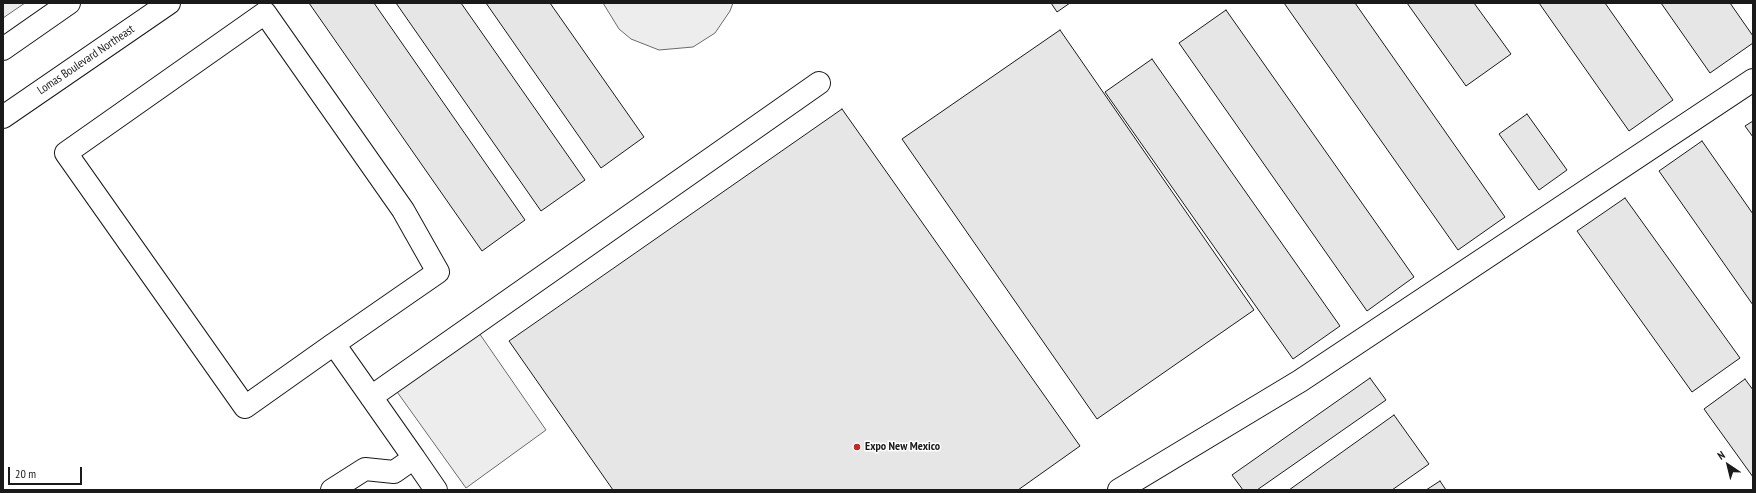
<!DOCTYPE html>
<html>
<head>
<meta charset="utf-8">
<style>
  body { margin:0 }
  #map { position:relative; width:1756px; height:493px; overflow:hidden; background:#fff; font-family:"PT Sans Narrow",sans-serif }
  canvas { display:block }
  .frame { position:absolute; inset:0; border:4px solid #1a1a1a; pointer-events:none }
  .north { position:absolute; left:1708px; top:445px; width:40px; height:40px; -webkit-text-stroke:3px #fff; paint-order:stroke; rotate:325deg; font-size:11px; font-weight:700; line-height:16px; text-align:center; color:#1a1a1a }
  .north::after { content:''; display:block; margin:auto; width:14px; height:18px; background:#1a1a1a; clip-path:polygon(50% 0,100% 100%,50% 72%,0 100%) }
  .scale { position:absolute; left:8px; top:467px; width:74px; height:18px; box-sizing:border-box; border:2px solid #1a1a1a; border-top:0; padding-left:5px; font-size:12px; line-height:14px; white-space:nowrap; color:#1a1a1a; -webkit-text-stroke:3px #fff; paint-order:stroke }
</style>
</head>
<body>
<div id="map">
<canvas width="1756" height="493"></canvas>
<div class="frame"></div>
<div class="north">N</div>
<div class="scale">20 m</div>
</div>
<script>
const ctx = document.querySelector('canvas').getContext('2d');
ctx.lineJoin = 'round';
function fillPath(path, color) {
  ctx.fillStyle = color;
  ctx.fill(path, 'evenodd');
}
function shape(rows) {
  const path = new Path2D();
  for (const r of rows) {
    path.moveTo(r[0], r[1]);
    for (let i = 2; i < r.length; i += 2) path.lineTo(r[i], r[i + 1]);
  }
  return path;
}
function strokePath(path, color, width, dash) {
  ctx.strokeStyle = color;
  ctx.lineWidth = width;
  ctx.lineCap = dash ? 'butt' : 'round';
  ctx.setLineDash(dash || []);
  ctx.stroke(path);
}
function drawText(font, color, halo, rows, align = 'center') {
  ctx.font = font + ' "PT Sans Narrow",sans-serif';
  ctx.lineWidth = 3;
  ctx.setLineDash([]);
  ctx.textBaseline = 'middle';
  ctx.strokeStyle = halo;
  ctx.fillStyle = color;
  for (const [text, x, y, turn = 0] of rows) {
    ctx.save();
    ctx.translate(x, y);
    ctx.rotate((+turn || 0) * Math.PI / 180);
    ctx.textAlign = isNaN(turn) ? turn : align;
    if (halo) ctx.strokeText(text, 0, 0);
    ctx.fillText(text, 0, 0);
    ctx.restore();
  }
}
const built = shape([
  [3,3,25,3,3,18,3,3],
  [603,3,733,3,730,11,715,33,693,47,659,50,631,39,619,29,603,3],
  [477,330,546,430,466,488,395,389,477,330]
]);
const building = shape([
  [309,3,374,3,525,220,482,251,309,3],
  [396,3,461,3,585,180,541,211,396,3],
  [486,3,550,3,644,137,601,168,486,3],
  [1051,3,1070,3,1057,12,1051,3],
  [1284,3,1355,3,1505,217,1458,250,1284,3],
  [1407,3,1474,3,1511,54,1466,86,1407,3],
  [1539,3,1605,3,1673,100,1629,131,1539,3],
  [1661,3,1730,3,1753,36,1753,43,1710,73,1661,3],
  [1226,10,1414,277,1367,311,1179,43,1226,10],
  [1060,30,1254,310,1097,419,902,139,1060,30],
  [1152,59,1340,326,1293,359,1105,92,1152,59],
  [842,109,1080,446,1018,490,613,490,509,341,842,109],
  [1527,114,1567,170,1539,190,1499,134,1527,114],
  [1753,121,1753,137,1745,126,1753,121],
  [1702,141,1753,214,1753,305,1659,171,1702,141],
  [1625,198,1740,358,1692,392,1577,231,1625,198],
  [1370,378,1386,400,1257,490,1243,490,1232,475,1370,378],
  [1745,379,1753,390,1753,477,1704,409,1745,379],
  [1394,415,1429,464,1392,490,1289,490,1394,415],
  [1440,481,1446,490,1426,490,1440,481]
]);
const minor = shape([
  [334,344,438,272,403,210,265,13,66,153,245,407,334,344,414,458],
  [371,397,819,83],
  [332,490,365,469,394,472,414,458,436,490],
  [1119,490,1300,381,1753,80]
]);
const major = shape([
  [3,49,69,3],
  [3,117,169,3]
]);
const markers = [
  [857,447,4,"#c62828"]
];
const streetNames = [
  ["Lomas Boulevard Northeast",86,60,-34]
];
const poiNames = [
  ["Expo New Mexico",865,447]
];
fillPath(built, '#ededed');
strokePath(built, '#6a6a6a', 1);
fillPath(building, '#e6e6e6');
strokePath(building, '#1a1a1a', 1);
strokePath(minor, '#1a1a1a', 24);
strokePath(major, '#1a1a1a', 24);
strokePath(minor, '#fff', 22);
strokePath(major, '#fff', 22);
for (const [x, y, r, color] of markers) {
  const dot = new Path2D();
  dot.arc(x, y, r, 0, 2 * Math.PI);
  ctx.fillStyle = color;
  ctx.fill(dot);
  strokePath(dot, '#fff', 1.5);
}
drawText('12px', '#1a1a1a', '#fff', streetNames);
drawText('bold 12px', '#1a1a1a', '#fff', poiNames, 'left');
</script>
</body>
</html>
